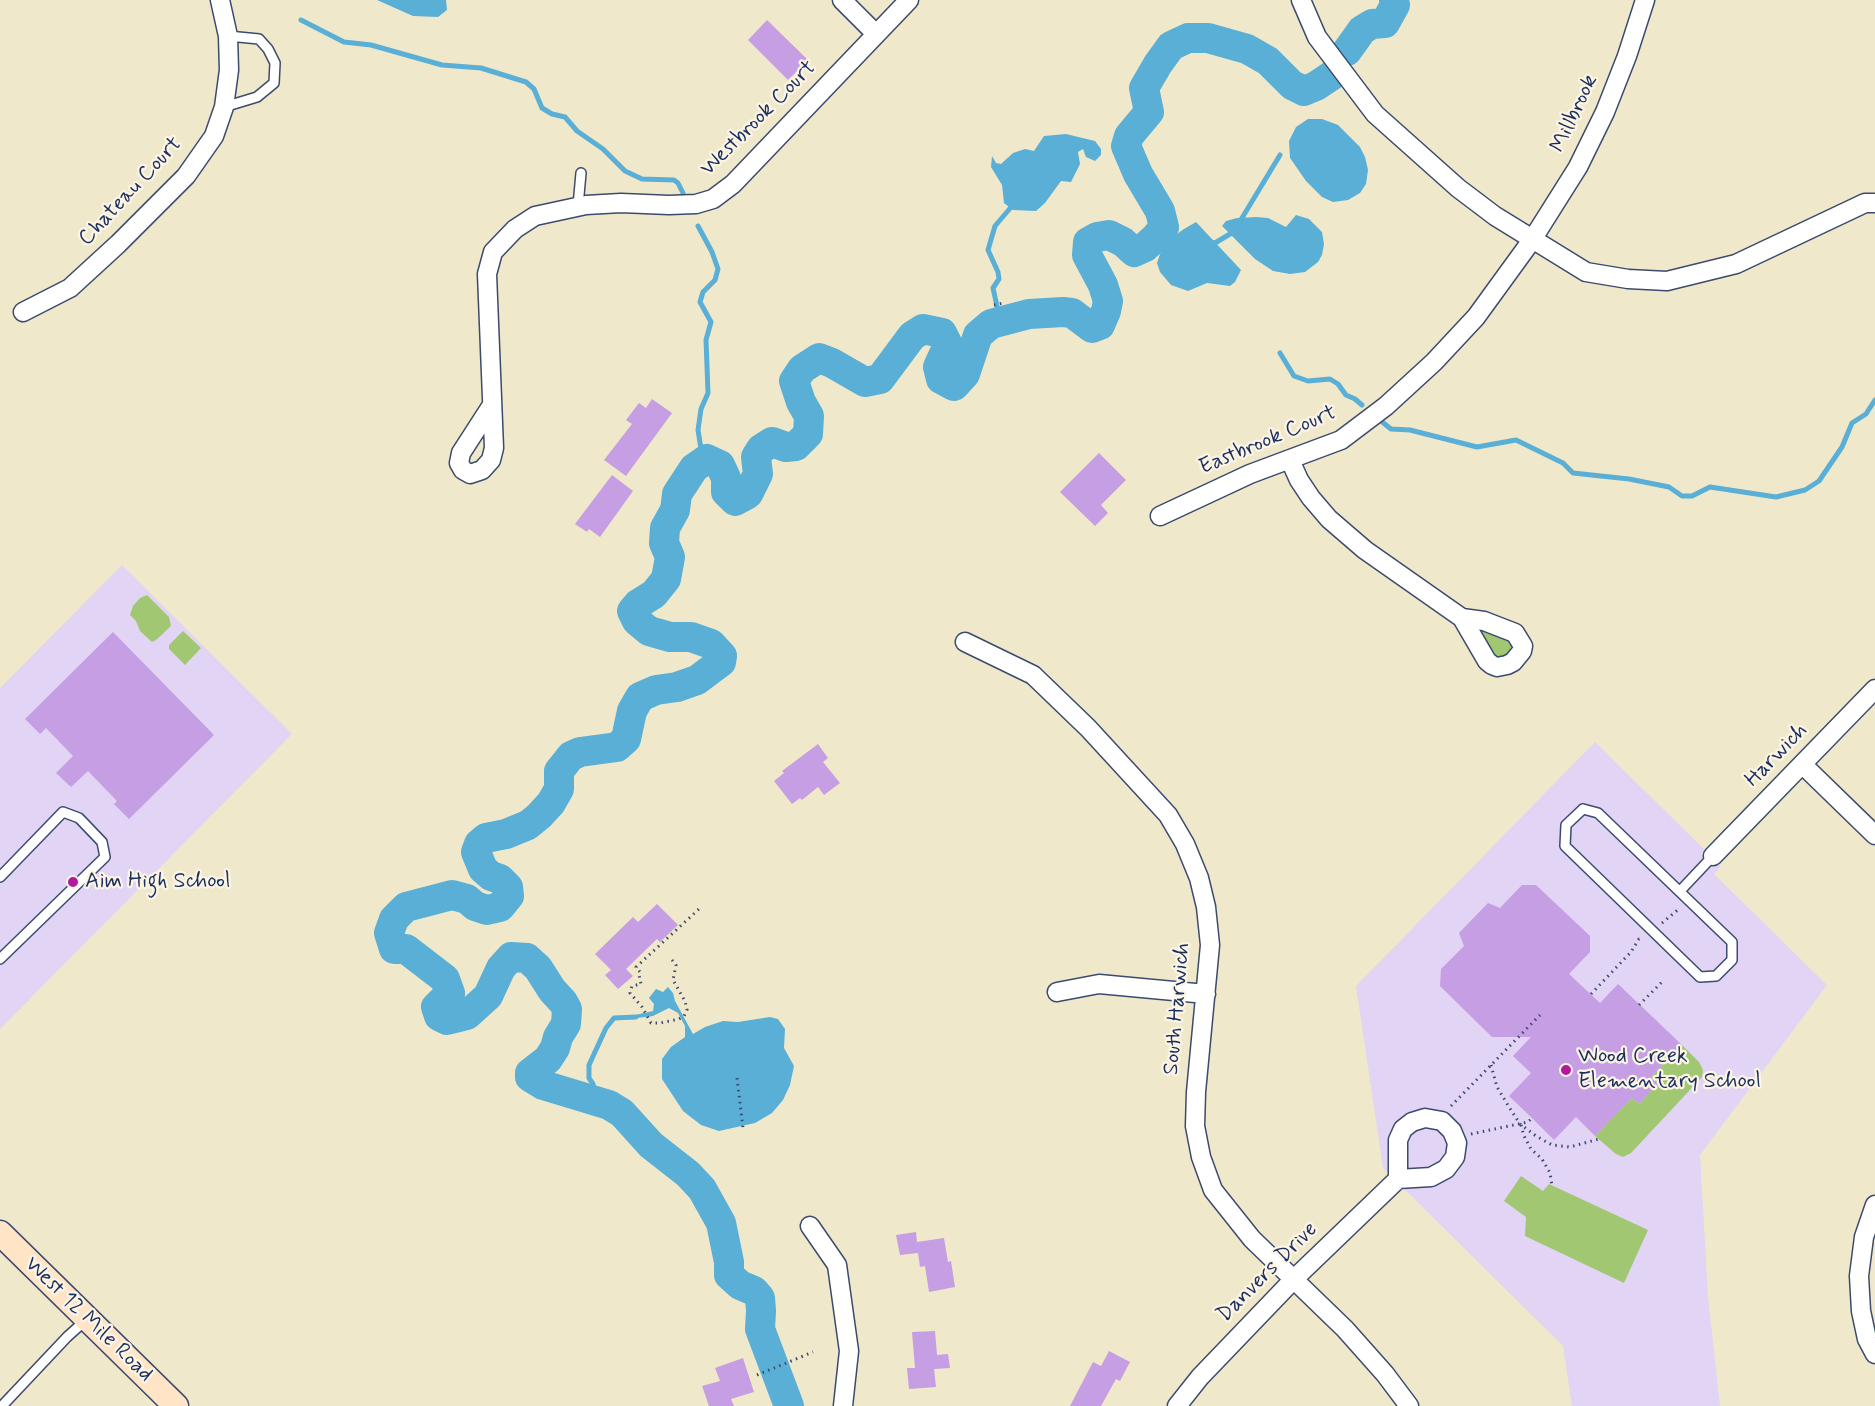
<!DOCTYPE html>
<html>
<head>
<meta charset="utf-8">
<style>
  body { margin:0 }
  canvas { display:block; background:#f0e8cb }
</style>
</head>
<body>
<canvas width="1875" height="1406"></canvas>
<script>
const ctx = document.querySelector('canvas').getContext('2d');
ctx.lineJoin = 'round';
function fillPath(path, color) {
  ctx.fillStyle = color;
  ctx.fill(path, 'evenodd');
}
function shape(rows) {
  const path = new Path2D();
  for (const r of rows) {
    path.moveTo(r[0], r[1]);
    for (let i = 2; i < r.length; i += 2) path.lineTo(r[i], r[i + 1]);
  }
  return path;
}
function strokePath(path, color, width, dash) {
  ctx.strokeStyle = color;
  ctx.lineWidth = width;
  ctx.lineCap = dash ? 'butt' : 'round';
  ctx.setLineDash(dash || []);
  ctx.stroke(path);
}
function drawText(font, color, halo, rows, align = 'center') {
  ctx.font = font + ' Mynerve,sans-serif';
  ctx.lineWidth = 4.5;
  ctx.setLineDash([]);
  ctx.textBaseline = 'middle';
  ctx.strokeStyle = halo;
  ctx.fillStyle = color;
  for (const [text, x, y, turn = 0] of rows) {
    ctx.save();
    ctx.translate(x, y);
    ctx.rotate((+turn || 0) * Math.PI / 180);
    ctx.textAlign = isNaN(turn) ? turn : align;
    if (halo) ctx.strokeText(text, 0, 0);
    ctx.fillText(text, 0, 0);
    ctx.restore();
  }
}
const built = shape([
  [122,565,292,734,0,1029,0,688],
  [1595,742,1721,866,1714,874,1827,985,1700,1155,1708,1297,1720,1406,1572,1406,1563,1346,1383,1168,1356,986]
]);
const green = shape([
  [147,595,169,617,171,626,156,640,152,642,140,631,136,621,130,615,133,606,140,598],
  [1478,628,1510,635,1515,652,1496,661],
  [183,631,201,648,185,665,169,649,169,645],
  [1682,1045,1699,1062,1703,1070,1702,1077,1631,1153,1623,1157,1616,1154,1595,1136,1632,1098,1639,1104,1658,1084,1651,1077],
  [1521,1176,1543,1191,1549,1184,1648,1230,1624,1283,1525,1236,1526,1217,1504,1201]
]);
const water = shape([
  [377,0,446,0,447,10,438,17,413,16],
  [1308,119,1322,119,1338,125,1360,147,1365,157,1368,170,1366,184,1360,193,1348,200,1333,202,1322,197,1306,181,1290,158,1289,141,1296,127],
  [1066,134,1095,141,1101,149,1101,155,1095,161,1086,157,1083,149,1078,152,1080,164,1071,182,1061,181,1045,203,1036,211,1013,210,1004,203,1002,185,991,167,992,156,996,163,1001,164,1013,153,1025,149,1034,151,1044,136],
  [1296,215,1309,219,1322,232,1324,244,1322,255,1318,262,1305,272,1290,274,1273,271,1255,259,1222,226,1226,221,1237,218,1256,217,1268,218,1286,227],
  [1196,222,1241,270,1235,282,1230,286,1207,283,1188,291,1171,285,1160,272,1157,263,1160,254,1174,236,1184,229],
  [668,987,673,993,675,1001,693,1034,705,1027,723,1021,738,1022,770,1017,778,1019,785,1029,784,1048,794,1066,790,1085,783,1100,772,1113,755,1123,719,1131,701,1125,683,1111,662,1079,662,1059,671,1047,685,1037,685,1026,678,1013,669,1008,653,1016,637,1018,635,1015,653,1011,654,1004,649,998,656,989,663,992]
]);
const stream = shape([
  [301,20,344,42,371,45,442,65,481,68,526,82,534,89,542,108,552,114,565,117,577,131,603,149,625,171,642,179,674,180,678,183,683,193],
  [1239,223,1280,155],
  [698,226,712,252,718,269,715,280,703,292,700,302,711,322,706,340,708,393,701,409,698,430,703,461],
  [1155,238,1168,245,1173,244],
  [1209,242,1215,243,1235,231],
  [1000,320,993,288,999,279,998,272,988,250,995,226,1012,206],
  [1280,353,1294,376,1308,381,1330,379,1338,384,1346,395,1355,399,1362,405],
  [1381,421,1391,429,1410,430,1477,447,1516,440,1563,463,1573,473,1629,479,1669,487,1682,496,1692,496,1710,487,1776,497,1805,490,1819,481,1842,447,1852,423,1866,414,1875,400],
  [596,1101,593,1084,589,1078,589,1065,606,1028,614,1018,636,1017]
]);
const river = shape([
  [1347,51,1362,30,1372,24,1385,23,1395,5,1394,0],
  [789,1406,760,1329,761,1311,760,1298,754,1291,740,1285,729,1275,729,1262,721,1223,702,1189,688,1174,651,1145,622,1113,609,1105,543,1085,530,1077,530,1073,548,1059,555,1048,558,1037,566,1024,567,1009,563,1002,552,990,538,968,527,958,511,957,501,968,488,996,467,1015,447,1020,439,1016,436,1007,450,993,445,979,406,949,394,949,389,933,394,919,406,907,452,895,467,899,475,906,487,910,500,907,509,896,508,887,500,879,491,876,483,869,476,852,479,844,486,838,506,834,528,825,539,816,551,803,559,789,559,771,571,756,580,752,617,747,626,739,632,711,640,697,656,690,677,687,697,680,721,662,722,656,711,644,691,637,670,637,649,631,637,621,632,611,638,604,654,594,666,579,670,557,664,543,665,528,675,510,677,494,694,468,707,459,720,465,726,478,726,492,735,501,748,494,758,474,756,457,761,449,772,442,786,447,796,446,808,434,809,416,801,402,794,381,802,369,819,358,832,363,865,382,880,379,912,336,923,329,942,333,948,345,938,367,941,379,954,386,965,374,978,335,991,324,1029,314,1063,312,1072,313,1092,328,1100,325,1106,311,1108,301,1103,285,1087,255,1088,242,1097,237,1109,235,1123,242,1134,252,1145,247,1155,238,1164,227,1160,211,1138,174,1126,146,1129,136,1149,112,1144,88,1158,64,1171,46,1188,38,1208,38,1247,49,1268,61,1292,85,1304,91,1316,86,1331,76]
]);
const building = shape([
  [767,20,808,60,788,80,748,40],
  [652,399,672,413,626,476,604,460,632,424,626,420,639,403,646,408],
  [1099,453,1126,480,1101,505,1108,513,1095,526,1060,492],
  [612,475,633,491,600,537,589,529,587,532,575,524],
  [113,632,214,735,129,819,114,804,117,801,88,771,71,787,56,773,73,756,46,728,40,734,25,719],
  [818,744,828,758,823,762,840,783,824,795,818,787,802,800,800,798,792,804,774,781,784,773,782,771],
  [1522,885,1536,885,1590,936,1590,952,1569,974,1600,1003,1618,984,1682,1045,1651,1077,1658,1084,1639,1104,1632,1098,1595,1136,1576,1117,1554,1140,1532,1118,1509,1096,1531,1073,1513,1056,1531,1037,1492,1037,1440,986,1441,969,1464,946,1459,933,1488,903,1500,908],
  [657,904,678,925,660,942,657,939,626,969,633,976,618,989,605,975,611,970,595,954,633,917,638,922],
  [916,1232,917,1242,944,1238,948,1262,951,1261,955,1287,929,1292,925,1266,920,1267,918,1253,900,1255,896,1235],
  [935,1331,937,1355,948,1354,950,1368,934,1369,936,1387,909,1389,907,1368,915,1368,912,1332],
  [1109,1351,1130,1362,1120,1381,1116,1379,1101,1406,1070,1406,1093,1362,1101,1366],
  [743,1358,754,1392,731,1399,734,1406,709,1406,702,1386,720,1381,715,1368]
]);
const path = shape([
  [994,305,1003,303],
  [1662,923,1680,908],
  [672,960,676,965,673,980,685,1001,687,1010,684,1016,679,1019,660,1023,651,1023,642,1007,630,993,632,986,641,984,639,975,640,972,636,967,699,909],
  [1591,994,1631,952,1639,939,1641,939],
  [1639,1005,1662,982],
  [1491,1065,1497,1087,1509,1107,1520,1124,1536,1136,1552,1145,1570,1147,1599,1139],
  [737,1078,743,1128],
  [1451,1106,1540,1015],
  [1521,1125,1524,1136,1531,1149,1542,1159,1550,1173,1552,1186],
  [1471,1134,1528,1122,1532,1118],
  [757,1375,813,1352]
]);
const service = shape([
  [224,107,257,97,274,83,275,63,268,49,259,39,228,36],
  [578,206,581,173],
  [1583,809,1598,813,1732,942,1732,960,1716,976,1700,977,1565,846,1566,825,1583,809],
  [0,877,63,812,79,818,102,842,105,857,0,959],
  [1680,891,1713,856],
  [2,1406,67,1337,87,1319]
]);
const minor = shape([
  [842,0,876,34],
  [1301,0,1317,37,1375,114,1458,188,1495,216,1586,272,1628,279,1667,281,1736,264,1865,203,1875,203],
  [23,312,70,288,118,244,186,176,214,136,224,107,229,70,228,36,220,0],
  [492,405,461,453,459,463,463,470,470,474,482,470,491,460,494,448,487,274,493,252,515,229,535,216,586,205,621,203,669,205,696,204,713,199,733,184,909,0],
  [1290,460,1299,480,1311,498,1329,519,1365,550,1462,618,1484,621,1515,633,1523,646,1522,651,1513,662,1507,665,1497,667,1492,665,1487,661,1462,618],
  [1160,516,1250,474,1341,440,1386,406,1434,362,1476,317,1532,240,1578,167,1605,112,1627,56,1645,0],
  [965,642,1033,675,1088,728,1168,815,1185,844,1199,878,1206,907,1210,945,1196,1092,1195,1126,1201,1157,1213,1190,1252,1239,1345,1329,1385,1374,1409,1406],
  [1803,765,1875,835],
  [1713,856,1875,689],
  [1057,992,1099,984,1206,994],
  [1875,1205,1864,1237,1859,1276,1861,1311,1867,1339,1875,1354],
  [810,1226,837,1265,849,1351,843,1406],
  [1177,1406,1200,1377,1294,1279,1398,1179,1431,1177,1446,1169,1455,1157,1457,1143,1452,1131,1442,1121,1425,1118,1412,1122,1403,1129,1398,1140,1398,1179]
]);
const secondary = shape([
  [0,1233,176,1406]
]);
const markers = [
  [73,882,6,"#b5179e"],
  [1566,1070,6,"#b5179e"]
];
const streetNames = [
  ["Millbrook",1575,114,-65],
  ["Westbrook Court",759,119,-45],
  ["Chateau Court",131,192,-47],
  ["Eastbrook Court",1268,441,-23],
  ["Harwich",1777,756,-46],
  ["South Harwich",1178,1009,-85],
  ["Danvers Drive",1268,1273,-45],
  ["West 12 Mile Road",88,1320,44]
];
const poiNames = [
  ["Aim High School",85,882],
  ["Wood Creek",1578,1057],
  ["Elementary School",1578,1082]
];
fillPath(built, '#e1d4f4');
fillPath(green, '#a1c772');
fillPath(water, '#59afd6');
strokePath(stream, '#59afd6', 5);
strokePath(river, '#59afd6', 30);
fillPath(building, '#c59ee3');
strokePath(service, '#3b4b6e', 12);
strokePath(minor, '#3b4b6e', 21);
strokePath(secondary, '#3b4b6e', 27);
strokePath(path, '#3b4b6e', 3, [1.5, 4.5]);
strokePath(service, '#fff', 9);
strokePath(minor, '#fff', 18);
strokePath(secondary, '#ffe4c6', 24);
for (const [x, y, r, color] of markers) {
  const dot = new Path2D();
  dot.arc(x, y, r, 0, 2 * Math.PI);
  ctx.fillStyle = color;
  ctx.fill(dot);
  strokePath(dot, '#fcf5e5', 2);
}
drawText('22px', '#1b2f5e', '#fcf5e5', streetNames);
drawText('22px', '#1b2f5e', '#fcf5e5', poiNames, 'left');
</script>
</body>
</html>
